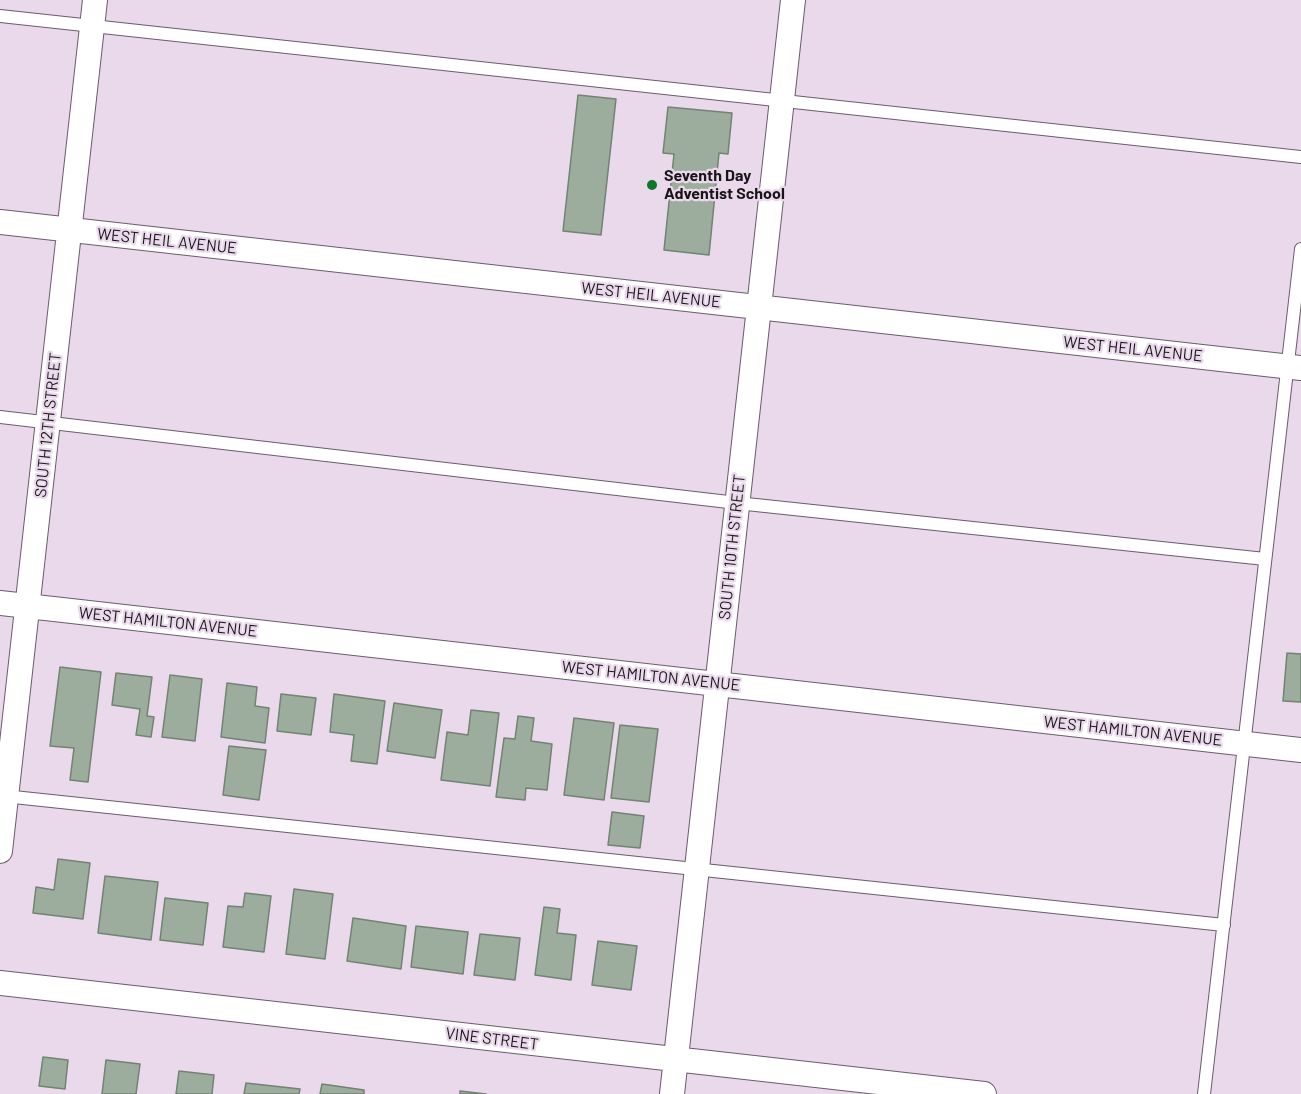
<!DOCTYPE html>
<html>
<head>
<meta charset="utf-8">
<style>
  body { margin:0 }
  canvas { display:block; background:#e9d9eb }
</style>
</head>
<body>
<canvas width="1301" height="1094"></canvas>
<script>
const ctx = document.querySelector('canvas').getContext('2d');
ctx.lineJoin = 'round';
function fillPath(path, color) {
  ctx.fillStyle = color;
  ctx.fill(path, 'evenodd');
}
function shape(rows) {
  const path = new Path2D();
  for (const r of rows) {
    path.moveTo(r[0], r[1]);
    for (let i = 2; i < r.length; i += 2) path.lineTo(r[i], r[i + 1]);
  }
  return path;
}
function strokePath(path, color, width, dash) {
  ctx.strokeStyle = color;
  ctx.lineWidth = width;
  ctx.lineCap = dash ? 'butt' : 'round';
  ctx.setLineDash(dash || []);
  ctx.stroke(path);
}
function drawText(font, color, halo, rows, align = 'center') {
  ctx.font = font + ' Barlow,sans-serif';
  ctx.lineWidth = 4.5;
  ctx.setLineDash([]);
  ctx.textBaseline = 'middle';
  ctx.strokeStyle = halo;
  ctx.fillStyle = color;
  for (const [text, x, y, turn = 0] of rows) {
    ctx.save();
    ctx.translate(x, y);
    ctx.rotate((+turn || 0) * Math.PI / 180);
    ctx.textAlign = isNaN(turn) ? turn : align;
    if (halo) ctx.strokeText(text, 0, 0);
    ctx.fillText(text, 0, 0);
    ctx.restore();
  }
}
const building = shape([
  [578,95,616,99,601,235,563,231,578,95],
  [668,107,732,113,728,154,719,153,709,255,664,250,674,154,663,153,668,107],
  [1287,653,1301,654,1301,702,1283,701,1287,653],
  [60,667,101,672,88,782,70,780,74,748,50,746,60,667],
  [116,673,152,677,147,716,154,717,151,737,136,735,140,709,112,705,116,673],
  [170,675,202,679,195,741,162,737,170,675],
  [227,683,257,687,255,706,269,708,265,743,221,737,227,683],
  [281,694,316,698,311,735,277,731,281,694],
  [334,694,385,701,377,764,351,761,354,735,330,732,334,694],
  [394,703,442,710,435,758,387,751,394,703],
  [471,710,499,713,490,786,441,780,447,732,468,735,471,710],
  [518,716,534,718,531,741,552,744,547,790,526,788,525,800,496,797,504,738,515,739,518,716],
  [574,718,614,723,604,800,564,795,574,718],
  [620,725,658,729,649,802,611,798,620,725],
  [229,746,266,750,259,800,223,795,229,746],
  [612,812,644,816,640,848,608,845,612,812],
  [58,859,90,863,83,919,33,913,36,887,54,890,58,859],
  [105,876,158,882,151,940,98,933,105,876],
  [294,889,333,894,325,959,286,954,294,889],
  [245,893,271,896,264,952,223,947,228,906,243,907,245,893],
  [165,898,208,903,203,945,160,940,165,898],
  [544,907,560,909,557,933,576,935,571,980,535,975,544,907],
  [353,918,406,926,401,969,347,961,353,918],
  [416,926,468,932,463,974,411,967,416,926],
  [480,934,520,938,515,980,474,975,480,934],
  [598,941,637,946,631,990,592,985,598,941],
  [43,1057,68,1060,65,1089,39,1086,43,1057],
  [106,1060,140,1064,136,1094,102,1094,106,1060],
  [179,1071,214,1075,212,1094,176,1094,179,1071],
  [246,1083,300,1089,299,1094,244,1094,246,1083],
  [322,1084,364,1090,364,1094,320,1094,322,1084],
  [460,1091,486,1094,460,1094,460,1091]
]);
const lane = shape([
  [0,16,1301,157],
  [0,417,737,503,1265,559],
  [4,796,1224,925],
  [1204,1094,1301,249]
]);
const street = shape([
  [0,222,1301,368],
  [0,603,1301,750],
  [0,851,95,0],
  [0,983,984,1094],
  [672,1094,793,0]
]);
const markers = [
  [652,185,6,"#0c7629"]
];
const poiNames = [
  ["Seventh Day",664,176],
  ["Adventist School",664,194]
];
const streetNames = [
  ["WEST HEIL AVENUE",167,241,6],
  ["WEST HEIL AVENUE",651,295,6],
  ["WEST HEIL AVENUE",1133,349,6],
  ["SOUTH 12TH STREET",48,425,-84],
  ["SOUTH 10TH STREET",732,547,-84],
  ["WEST HAMILTON AVENUE",168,622,6],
  ["WEST HAMILTON AVENUE",651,676,6],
  ["WEST HAMILTON AVENUE",1133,731,6],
  ["VINE STREET",492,1039,7]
];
fillPath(building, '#9cad9d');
strokePath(building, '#728273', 1.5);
strokePath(lane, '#6a5c6c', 14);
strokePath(street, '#6a5c6c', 26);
strokePath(lane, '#fff', 12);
strokePath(street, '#fff', 24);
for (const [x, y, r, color] of markers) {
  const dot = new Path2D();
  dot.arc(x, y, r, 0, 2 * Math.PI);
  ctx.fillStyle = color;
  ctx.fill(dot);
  strokePath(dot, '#e9d9eb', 2);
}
drawText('bold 16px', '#19141a', '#e9d9eb', poiNames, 'left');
drawText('16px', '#19141a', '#e9d9eb', streetNames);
</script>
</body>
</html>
